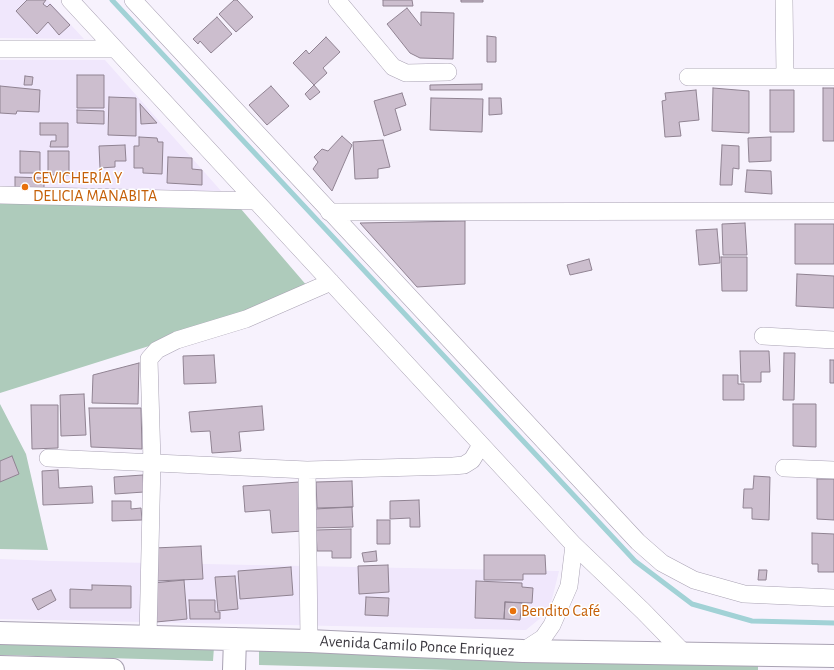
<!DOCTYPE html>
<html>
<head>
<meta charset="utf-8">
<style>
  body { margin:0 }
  canvas { display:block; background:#f7f2fd }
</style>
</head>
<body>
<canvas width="834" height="670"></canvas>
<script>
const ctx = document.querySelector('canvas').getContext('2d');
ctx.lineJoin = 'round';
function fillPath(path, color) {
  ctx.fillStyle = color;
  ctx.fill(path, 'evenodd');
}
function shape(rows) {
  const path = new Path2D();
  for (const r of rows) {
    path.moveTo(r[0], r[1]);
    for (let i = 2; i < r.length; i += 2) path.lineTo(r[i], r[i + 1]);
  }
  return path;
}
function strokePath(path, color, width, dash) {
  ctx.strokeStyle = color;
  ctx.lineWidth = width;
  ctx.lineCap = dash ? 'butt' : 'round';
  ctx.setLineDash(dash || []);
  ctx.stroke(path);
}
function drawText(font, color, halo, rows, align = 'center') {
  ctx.font = font + ' "Alegreya Sans",sans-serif';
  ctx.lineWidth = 3;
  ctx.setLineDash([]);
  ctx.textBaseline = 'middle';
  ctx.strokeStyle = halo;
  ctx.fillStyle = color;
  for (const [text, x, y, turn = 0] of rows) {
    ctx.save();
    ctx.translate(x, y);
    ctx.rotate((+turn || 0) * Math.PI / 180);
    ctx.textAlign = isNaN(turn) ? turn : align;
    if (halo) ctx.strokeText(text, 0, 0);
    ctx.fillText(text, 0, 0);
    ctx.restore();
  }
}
const built = shape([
  [0,0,48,0,84,39,0,38],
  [0,60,105,60,222,192,0,190],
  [0,559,51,561,559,571,549,611,526,630,0,619]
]);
const green = shape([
  [0,203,241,209,314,294,0,393],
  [0,404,26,454,48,550,0,549],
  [0,641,214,647,213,661,0,655],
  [259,649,758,662,758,670,453,670,259,665]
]);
const stream = shape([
  [112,0,635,561,692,604,752,621,834,623]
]);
const building = shape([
  [27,0,46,0,43,4,47,7,50,4,70,25,59,35,48,22,37,34,16,11,27,0],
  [234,0,237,0,253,17,236,32,219,14,234,0],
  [383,0,412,0,413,6,383,6,383,0],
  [461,0,483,0,483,2,461,2,461,0],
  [407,8,421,26,421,12,454,13,453,59,420,58,410,53,387,24,407,8],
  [217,17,232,34,211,53,200,41,198,44,193,39,217,17],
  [487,36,496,37,496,62,487,62,487,36],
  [326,37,340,52,323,68,327,73,314,85,293,63,306,50,309,54,326,37],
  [77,75,104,75,104,108,77,108,77,75],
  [25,76,33,77,32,85,24,85,25,76],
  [482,84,482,90,430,90,430,85,482,84],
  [314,85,320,92,310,100,305,94,314,85],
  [0,86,40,90,39,112,17,111,16,114,0,113,0,86],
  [271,86,289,106,267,125,249,105,271,86],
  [713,88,749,91,749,133,712,131,713,88],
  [823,88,834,88,834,141,823,141,823,88],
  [696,90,699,120,679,122,681,136,665,137,662,101,666,100,665,93,696,90],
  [770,90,794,90,794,132,770,132,770,90],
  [402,93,406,105,395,109,401,130,384,136,374,101,402,93],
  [109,97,136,98,136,136,108,135,109,97],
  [431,98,483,99,482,132,430,130,431,98],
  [489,98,501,98,502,114,489,115,489,98],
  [140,104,157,123,141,124,140,104],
  [77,110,104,111,104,124,77,123,77,110],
  [40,123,68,123,68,147,50,147,51,141,56,141,56,135,40,135,40,123],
  [342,136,352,145,332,191,313,169,318,162,314,157,322,149,328,151,342,136],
  [139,137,157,138,158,142,163,142,162,174,143,173,143,168,134,168,134,146,139,146,139,137],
  [771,137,771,161,749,162,748,138,771,137],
  [383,140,390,167,378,169,378,178,355,179,353,142,383,140],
  [125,145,126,161,115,161,115,167,100,168,99,146,125,145],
  [722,145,739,146,739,169,733,168,732,185,720,185,722,145],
  [20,151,40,152,40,173,20,173,20,151],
  [48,151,69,151,69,175,48,175,48,151],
  [168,157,192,158,192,169,202,170,202,185,167,183,168,157],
  [747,170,771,171,772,194,745,192,747,170],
  [15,177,44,178,44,189,15,188,15,177],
  [465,221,465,284,417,287,360,223,465,221],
  [745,223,747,255,723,255,722,224,745,223],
  [795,224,834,224,834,264,795,264,795,224],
  [717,229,720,263,699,265,696,230,717,229],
  [721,257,747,257,747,291,722,291,721,257],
  [589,259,592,270,570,275,567,265,589,259],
  [797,274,834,276,834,308,796,306,797,274],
  [740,351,769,351,770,372,761,372,761,382,741,382,740,351],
  [784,353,795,353,794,400,783,400,784,353],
  [214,355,216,383,184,384,183,356,214,355],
  [830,360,834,360,834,383,830,383,830,360],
  [139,363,138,404,92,403,93,375,139,363],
  [723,375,738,375,738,384,744,384,744,400,723,400,723,375],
  [84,394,86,435,61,436,60,395,84,394],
  [793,404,816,404,816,447,793,446,793,404],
  [31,405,58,405,58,448,32,449,31,405],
  [262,406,264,430,239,432,241,451,212,453,210,431,191,432,189,412,262,406],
  [89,408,141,408,142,449,91,447,89,408],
  [12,456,19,474,0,482,0,461,12,456],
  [58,470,59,488,92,486,93,503,43,505,42,471,58,470],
  [143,475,144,492,115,494,114,477,143,475],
  [754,476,770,477,769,520,752,519,752,508,743,508,744,489,753,489,754,476],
  [817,479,834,479,834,520,817,519,817,479],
  [352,481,353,507,317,508,316,482,352,481],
  [299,482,303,531,272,533,270,510,245,512,243,486,299,482],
  [419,500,420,527,410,527,410,518,390,519,390,501,419,500],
  [112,501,131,501,131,509,141,508,142,520,112,521,112,501],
  [352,507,353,527,316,528,315,509,352,507],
  [377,520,390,520,390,544,377,544,377,520],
  [351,529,351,558,332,558,332,551,317,551,316,530,351,529],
  [812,533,834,534,834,572,818,572,818,564,812,564,812,533],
  [201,546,203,579,155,581,154,548,201,546],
  [376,551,377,561,364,562,362,553,376,551],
  [484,555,545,555,546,574,523,574,523,580,484,580,484,555],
  [388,565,389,592,359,594,358,566,388,565],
  [291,567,293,595,240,599,238,571,291,567],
  [759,570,767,570,766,580,758,580,759,570],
  [235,576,238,609,218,611,215,577,235,576],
  [184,580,187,619,156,622,153,583,184,580],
  [476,581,522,583,522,587,533,588,532,603,505,602,504,619,475,618,476,581],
  [92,585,131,586,131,608,70,608,70,589,92,590,92,585],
  [51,590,56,600,38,610,32,599,51,590],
  [366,597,389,598,388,616,365,615,366,597],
  [189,600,215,600,215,612,220,612,220,619,190,619,189,600],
  [505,602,522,603,520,620,504,619,505,602]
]);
const minor = shape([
  [70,0,574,545,643,611,683,652],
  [133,0,638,542,662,563,694,580,744,594,834,598],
  [337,0,393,67,406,73,448,72],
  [784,0,785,76],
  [0,49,115,49],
  [688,77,834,77],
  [0,195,256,201],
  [329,212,834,211],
  [763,336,834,340],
  [48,458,307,470,453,466,464,465,472,460,481,445],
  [784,468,834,470],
  [307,470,309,641],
  [148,636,152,462,149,359,157,350,177,340,246,319,331,282],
  [523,651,543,638,552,625,569,586,574,545]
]);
const secondary = shape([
  [0,633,309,641,523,651,834,656],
  [0,667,113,670],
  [234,670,235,639]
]);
const markers = [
  [25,187,4,"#e8710a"],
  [513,611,4,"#e8710a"]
];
const foodNames = [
  ["CEVICHERÍA Y",33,178],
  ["DELICIA MANABITA",33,196],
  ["Bendito Café",521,611]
];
const streetNames = [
  ["Avenida Camilo Ponce Enriquez",417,646,3]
];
fillPath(built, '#f0e7fc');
fillPath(green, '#aecbbb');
strokePath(stream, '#a2d2d6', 5);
fillPath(building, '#ccbece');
strokePath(building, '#908392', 1);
strokePath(minor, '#a9a2b3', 18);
strokePath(secondary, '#a9a2b3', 24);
strokePath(minor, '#fff', 17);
strokePath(secondary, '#fff', 22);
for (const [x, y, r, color] of markers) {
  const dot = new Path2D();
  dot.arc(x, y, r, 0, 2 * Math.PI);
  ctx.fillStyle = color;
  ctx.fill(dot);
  strokePath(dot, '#fff', 1.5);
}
drawText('16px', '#c56008', '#fff', foodNames, 'left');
drawText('16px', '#3d3a41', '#fff', streetNames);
</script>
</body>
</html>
